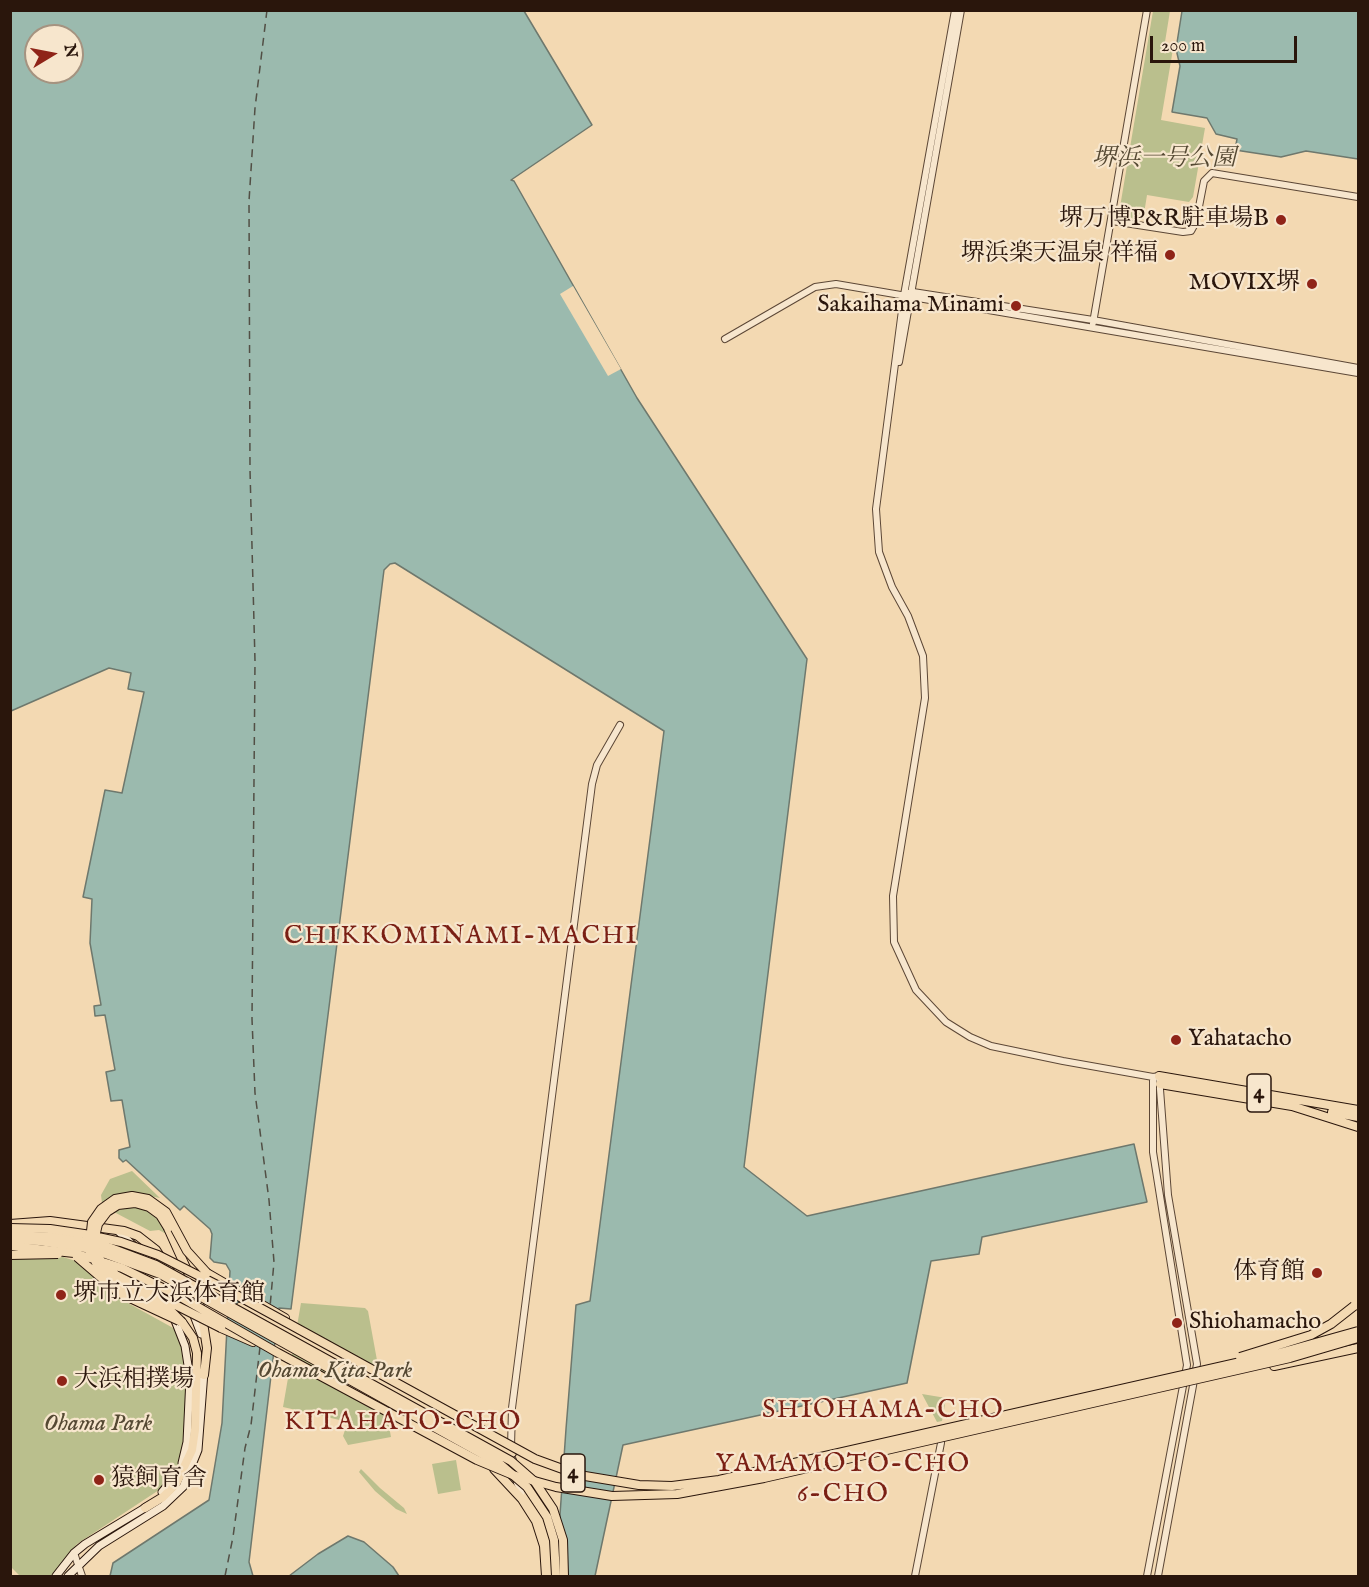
<!DOCTYPE html>
<html>
<head>
<meta charset="utf-8">
<style>
  body { margin:0 }
  #map { position:relative; width:1369px; height:1587px; overflow:hidden; background:#f3d9b2; font-family:"IM FELL English",serif }
  canvas { display:block }
  .frame { position:absolute; inset:0; border:12px solid #2a160c; pointer-events:none }
  .north { position:absolute; left:24px; top:24px; width:60px; height:60px; box-sizing:border-box; background:#f7e6cd; border:2px solid #a59380; border-radius:50%; rotate:80deg; font-size:16px; font-weight:700; line-height:24px; text-align:center; color:#2a160c }
  .north::after { content:''; display:block; margin:auto; width:21px; height:27px; background:#8f2418; clip-path:polygon(50% 0,100% 100%,50% 72%,0 100%) }
  .scale { position:absolute; left:1150px; top:36px; width:147px; height:27px; box-sizing:border-box; border:3px solid #2a160c; border-top:0; padding-left:8px; font-size:18px; line-height:21px; white-space:nowrap; color:#2a160c; -webkit-text-stroke:4px #f7e6cd; paint-order:stroke }
</style>
</head>
<body>
<div id="map">
<canvas width="1369" height="1587"></canvas>
<div class="frame"></div>
<div class="north">N</div>
<div class="scale">200 m</div>
</div>
<script>
const ctx = document.querySelector('canvas').getContext('2d');
ctx.lineJoin = 'round';
function fillPath(path, color) {
  ctx.fillStyle = color;
  ctx.fill(path, 'evenodd');
}
function shape(rows) {
  const path = new Path2D();
  for (const r of rows) {
    path.moveTo(r[0], r[1]);
    for (let i = 2; i < r.length; i += 2) path.lineTo(r[i], r[i + 1]);
  }
  return path;
}
function strokePath(path, color, width, dash) {
  ctx.strokeStyle = color;
  ctx.lineWidth = width;
  ctx.lineCap = dash ? 'butt' : 'round';
  ctx.setLineDash(dash || []);
  ctx.stroke(path);
}
function drawText(font, color, halo, rows, align = 'center') {
  ctx.font = font + ' "IM FELL English","Noto Serif JP",serif';
  ctx.lineWidth = 4.5;
  ctx.setLineDash([]);
  ctx.textBaseline = 'middle';
  ctx.strokeStyle = halo;
  ctx.fillStyle = color;
  for (const [text, x, y, turn = 0] of rows) {
    ctx.save();
    ctx.translate(x, y);
    ctx.rotate((+turn || 0) * Math.PI / 180);
    ctx.textAlign = isNaN(turn) ? turn : align;
    if (halo) ctx.strokeText(text, 0, 0);
    ctx.fillText(text, 0, 0);
    ctx.restore();
  }
}
const green = shape([
  [1153,11,1170,11,1164,48,1173,49,1161,120,1205,128,1193,197,1189,202,1147,195,1143,220,1122,217,1119,213],
  [132,1171,160,1198,129,1192,116,1195,102,1203,101,1195,110,1179],
  [131,1206,147,1210,159,1220,168,1235,159,1230,150,1231,114,1212],
  [63,1257,79,1262,117,1297,175,1329,181,1347,187,1389,184,1449,179,1465,165,1486,77,1544,52,1576,20,1576,11,1567,10,1259],
  [301,1303,365,1308,368,1311,391,1437,348,1445,343,1436,347,1424,344,1421,283,1407],
  [922,1394,946,1398,942,1421,937,1422],
  [456,1460,461,1490,438,1494,432,1464],
  [361,1469,380,1488,404,1508,407,1514,396,1509,375,1491,359,1472]
]);
const water = shape([
  [11,11,524,11,592,125,511,180,514,181,637,398,807,659,744,1167,807,1216,1134,1144,1147,1202,982,1237,979,1254,931,1261,907,1383,623,1445,595,1576,561,1576,559,1529,566,1429,576,1305,590,1301,664,731,395,563,390,564,384,570,291,1309,279,1308,249,1562,253,1576,110,1576,113,1563,209,1500,222,1423,230,1271,226,1264,214,1262,210,1258,212,1234,210,1229,184,1206,180,1210,126,1160,123,1162,119,1158,119,1150,130,1147,122,1100,111,1101,106,1072,115,1070,105,1015,95,1016,94,1006,101,1005,90,943,92,899,83,897,105,790,122,793,144,692,128,689,131,673,109,668,11,711,11,11],
  [36,36,72,36,72,72,36,72,36,36],
  [1182,11,1358,11,1358,159,1306,151,1281,157,1235,150,1237,139,1216,134,1207,118,1172,112,1180,66,1176,49,1182,11],
  [348,1536,364,1542,393,1567,399,1576,289,1576,318,1554,348,1536]
]);
const pier = shape([
  [573,286,621,369,608,376,560,294]
]);
const ferry = shape([
  [267,10,255,108,249,201,250,470,255,661,252,1019,255,1093,269,1200,274,1262,270,1307],
  [225,1576,233,1537,245,1448,251,1425,260,1347]
]);
const tertiary = shape([
  [955,10,904,295,876,509,879,552,892,587,908,616,923,656,925,698,893,896,894,942,916,990,946,1022,970,1037,991,1046,1063,1061,1153,1077,1159,1076,1168,1195,1197,1364,1158,1576],
  [1112,221,1183,232,1191,231,1196,222,1204,181,1212,173,1358,197],
  [905,294,913,292,1093,320,1358,368],
  [1093,323,1147,10],
  [725,339,815,287,836,284,1358,373],
  [899,362,961,10],
  [511,1447,512,1408,592,784,597,765,620,725],
  [513,1460,517,1483,526,1501],
  [74,1553,82,1576],
  [915,1576,941,1443],
  [1147,1576,1187,1365,1153,1152,1153,1077]
]);
const secondary = shape([
  [118,1231,151,1262],
  [188,1300,201,1334],
  [174,1318,185,1346,190,1378,187,1442,182,1463],
  [162,1492,178,1473],
  [56,1576,74,1553,85,1544,148,1506],
  [68,1576,99,1546,163,1506,183,1487,198,1450,204,1372]
]);
const primary = shape([
  [240,1307,293,1333,512,1453,502,1460],
  [339,1378,454,1443],
  [494,1469,522,1499,536,1521,544,1546,546,1576],
  [528,1495,546,1531,551,1555,551,1576]
]);
const motorway = shape([
  [1159,1076,1358,1110],
  [1160,1084,1292,1106,1358,1127],
  [1332,1112,1358,1117],
  [10,1224,50,1221,124,1231,138,1236,156,1250,183,1292],
  [168,1228,191,1279,201,1310,207,1348,204,1375],
  [207,1273,285,1318],
  [221,1328,253,1342],
  [1274,1366,1358,1348],
  [145,1508,163,1497,176,1484,192,1450,195,1430,197,1353,193,1338,182,1322]
]);
const primaryBridge = shape([
  [10,1235,56,1237,100,1244,156,1265,511,1461,535,1482,553,1509,563,1540,564,1576],
  [10,1240,39,1241,92,1249,160,1274,500,1464,527,1487,547,1517,554,1540,556,1576]
]);
const motorwayBridge = shape([
  [10,1228,50,1229,84,1234,121,1242,158,1255,231,1292,535,1459,579,1475,639,1485,672,1486,719,1480,1276,1354,1358,1331],
  [168,1228,160,1215,149,1207,135,1203,118,1205,107,1212,98,1224,95,1237,96,1251,102,1263,116,1275,221,1328],
  [10,1246,74,1253,122,1268,177,1295,278,1353,477,1460,513,1475,556,1487,612,1496,677,1494,764,1478,1290,1358,1358,1338],
  [10,1255,58,1254],
  [77,1257,119,1293,179,1321],
  [182,1322,172,1312,117,1284,101,1272,89,1250,92,1222,101,1209,115,1199,132,1196,148,1199,166,1212,187,1251,207,1273],
  [1240,1357,1311,1335,1331,1324,1354,1306]
]);
const markers = [
  [1281,220,6,"#8f2418"],
  [1170,255,6,"#8f2418"],
  [1312,284,6,"#8f2418"],
  [1016,306,6,"#8f2418"],
  [1176,1040,6,"#8f2418"],
  [1317,1273,6,"#8f2418"],
  [61,1295,6,"#8f2418"],
  [1177,1323,6,"#8f2418"],
  [62,1381,6,"#8f2418"],
  [99,1480,6,"#8f2418"]
];
const shields = [
  [1259,1093,24],
  [573,1473,24]
];
const shieldNames = [
  ["4",1259,1093],
  ["4",573,1473]
];
const parkNames = [
  ["堺浜一号公園",1164,160],
  ["Ohama Kita Park",335,1372],
  ["Ohama Park",98,1425]
];
const poiNames = [
  ["堺万博P&R駐車場B",1269,220],
  ["堺浜楽天温泉 祥福",1158,255],
  ["MOVIX堺",1300,284],
  ["Sakaihama Minami",1004,306],
  ["Yahatacho",1188,1040,"left"],
  ["体育館",1305,1273],
  ["堺市立大浜体育館",73,1295,"left"],
  ["Shiohamacho",1189,1323,"left"],
  ["大浜相撲場",74,1381,"left"],
  ["猿飼育舎",111,1480,"left"]
];
const neighbourhoodNames = [
  ["CHIKKOMINAMI-MACHI",461,938],
  ["SHIOHAMA-CHO",883,1412],
  ["KITAHATO-CHO",403,1424],
  ["YAMAMOTO-CHO",843,1466],
  ["6-CHO",843,1496]
];
fillPath(green, '#babf8d');
fillPath(water, '#9bbaae');
strokePath(water, '#6e786d', 1.5);
fillPath(pier, '#f3d9b2');
strokePath(ferry, '#524f45', 1.5, [8, 6]);
strokePath(tertiary, '#5c4736', 8);
strokePath(secondary, '#2a160c', 9);
strokePath(primary, '#2a160c', 10);
strokePath(motorway, '#2a160c', 10);
strokePath(tertiary, '#f7e6cd', 6);
strokePath(secondary, '#f7e6cd', 7);
strokePath(primary, '#f3d9b2', 8);
strokePath(motorway, '#f3d9b2', 8);
strokePath(primaryBridge, '#2a160c', 10, []);
strokePath(motorwayBridge, '#2a160c', 10, []);
strokePath(primaryBridge, '#f3d9b2', 8);
strokePath(motorwayBridge, '#f3d9b2', 8);
for (const [x, y, r, color] of markers) {
  const dot = new Path2D();
  dot.arc(x, y, r, 0, 2 * Math.PI);
  ctx.fillStyle = color;
  ctx.fill(dot);
  strokePath(dot, '#f7e6cd', 2);
}
for (const [x, y, w] of shields) {
  const box = new Path2D();
  box.roundRect(x - w / 2, y - 19, w, 38, 4.5);
  ctx.fillStyle = '#f7e6cd';
  ctx.fill(box);
  strokePath(box, '#2a160c', 1.5);
}
drawText('bold 22px', '#2a160c', null, shieldNames);
drawText('italic 24px', '#554933', '#f7e6cd', parkNames);
drawText('24px', '#2a160c', '#f7e6cd', poiNames, 'right');
ctx.letterSpacing = '1.5px';
drawText('26px', '#7a1f14', '#f7e6cd', neighbourhoodNames);
ctx.letterSpacing = '0px';
</script>
</body>
</html>
